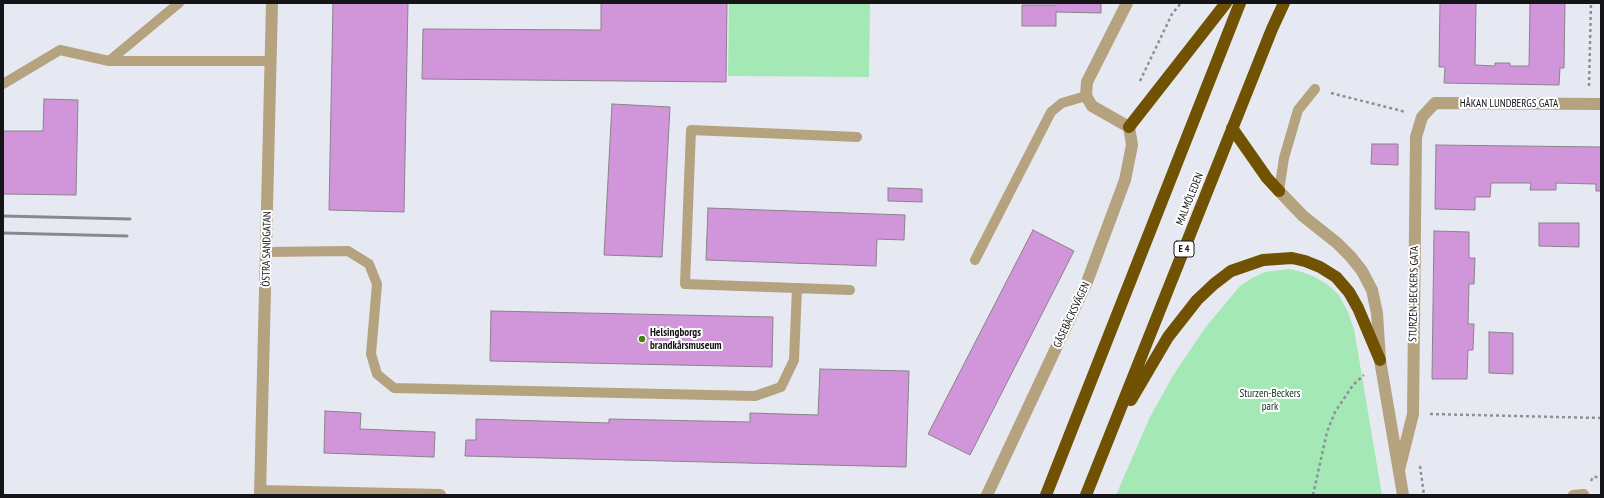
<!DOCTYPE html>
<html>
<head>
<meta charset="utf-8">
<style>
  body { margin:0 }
  #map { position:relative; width:1604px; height:498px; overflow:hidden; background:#e7e9f2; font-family:"PT Sans Narrow",sans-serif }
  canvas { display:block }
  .frame { position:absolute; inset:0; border:4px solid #151518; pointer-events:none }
</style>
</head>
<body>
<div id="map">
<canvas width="1604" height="498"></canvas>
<div class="frame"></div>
</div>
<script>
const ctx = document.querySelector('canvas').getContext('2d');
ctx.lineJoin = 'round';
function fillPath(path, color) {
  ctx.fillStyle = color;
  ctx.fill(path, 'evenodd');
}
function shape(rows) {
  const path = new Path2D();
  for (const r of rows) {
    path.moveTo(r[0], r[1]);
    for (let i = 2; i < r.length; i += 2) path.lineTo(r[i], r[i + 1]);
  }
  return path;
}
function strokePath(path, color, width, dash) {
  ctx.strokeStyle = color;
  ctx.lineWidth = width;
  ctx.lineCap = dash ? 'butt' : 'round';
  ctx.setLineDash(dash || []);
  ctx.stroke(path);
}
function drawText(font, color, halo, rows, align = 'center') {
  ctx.font = font + ' "PT Sans Narrow",sans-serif';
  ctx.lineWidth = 4;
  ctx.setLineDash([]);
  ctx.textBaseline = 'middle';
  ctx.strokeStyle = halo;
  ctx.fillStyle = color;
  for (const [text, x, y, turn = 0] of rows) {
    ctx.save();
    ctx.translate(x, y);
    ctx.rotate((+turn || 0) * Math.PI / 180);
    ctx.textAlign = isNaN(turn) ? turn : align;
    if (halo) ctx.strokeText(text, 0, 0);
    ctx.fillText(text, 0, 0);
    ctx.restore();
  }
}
const green = shape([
  [729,3,870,3,869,77,728,76],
  [1289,269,1302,272,1315,277,1328,285,1339,295,1348,312,1354,329,1382,495,1116,495,1150,417,1174,374,1205,328,1240,286,1252,278,1265,272]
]);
const building = shape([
  [333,3,408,3,404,212,329,210,333,3],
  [601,3,727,3,726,82,422,79,423,29,601,30,601,3],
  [1056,3,1101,3,1101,13,1056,12,1056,26,1022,26,1022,5,1056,5,1056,3],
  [1440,3,1476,3,1475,65,1495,66,1495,63,1510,63,1510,66,1529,66,1530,3,1565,3,1564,68,1560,68,1559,85,1444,83,1445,67,1439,67,1440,3],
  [44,99,78,100,76,195,3,194,3,131,43,131,44,99],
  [612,104,670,107,662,257,604,255,612,104],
  [1372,144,1398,144,1398,165,1371,164,1372,144],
  [1436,145,1601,147,1601,191,1596,191,1596,184,1556,183,1556,190,1530,190,1531,183,1491,183,1490,197,1475,197,1475,210,1435,209,1436,145],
  [888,188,922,189,922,202,888,201,888,188],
  [708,208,905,215,904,240,877,239,876,266,706,260,708,208],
  [1539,223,1579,223,1579,247,1539,246,1539,223],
  [1033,230,1074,251,970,455,928,434,1033,230],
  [1434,231,1469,232,1469,258,1475,258,1474,284,1469,284,1468,324,1474,324,1473,350,1468,350,1467,379,1432,379,1434,231],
  [491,311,773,317,772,367,490,361,491,311],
  [1489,332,1513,333,1513,374,1489,373,1489,332],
  [820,369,909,371,906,467,465,456,466,440,476,440,476,419,609,423,609,419,750,422,750,413,818,415,820,369],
  [325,411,361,413,360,429,435,432,434,457,324,453,325,411]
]);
const path = shape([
  [1140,81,1172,14,1181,3],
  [1589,86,1591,3],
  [1331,93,1406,112],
  [1430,414,1601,418],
  [1420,466,1424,495],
  [1591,481,1593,477,1601,477],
  [1313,495,1327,432,1335,412,1353,385,1364,375]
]);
const lane = shape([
  [109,61,179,3],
  [3,84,60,50,109,61,271,61],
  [1279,191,1284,158,1298,110,1315,89],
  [267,252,348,251,369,264,377,284,371,354,377,374,394,388,755,396,781,387,794,360,797,288],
  [975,260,1051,112,1062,103,1086,96],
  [850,290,685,284,691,130,857,137],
  [1573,495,1584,494]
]);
const street = shape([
  [1279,191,1303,216,1337,243,1351,257,1362,271,1372,290,1377,313,1380,360,1403,495],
  [1399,470,1413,414,1416,137,1422,117,1435,103,1601,104],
  [261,491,440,495],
  [260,495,272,3],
  [987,495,1087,282,1125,180,1132,145,1129,127,1092,106,1086,96,1087,82,1127,3]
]);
const highway = shape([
  [1129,127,1226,3],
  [1232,128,1267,178,1279,191],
  [1131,400,1168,337,1197,300,1214,284,1231,271,1263,260,1292,258,1305,261,1320,267,1336,277,1349,292,1358,308,1380,360],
  [1046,495,1240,3],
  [1086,495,1272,29,1284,3]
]);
const rail = shape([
  [3,216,130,219],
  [3,233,127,236]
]);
const markers = [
  [642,339,4,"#4c7f11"]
];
const shields = [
  [1184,249,20]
];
const shieldNames = [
  ["E 4",1184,249]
];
const streetNames = [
  ["HÅKAN LUNDBERGS GATA",1509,104],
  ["MALMÖLEDEN",1190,199,-68],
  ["ÖSTRA SANDGATAN",267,249,-89],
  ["STURZEN-BECKERS GATA",1414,294,-89],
  ["GÅSEBÄCKSVÄGEN",1072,315,-65]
];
const poiNames = [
  ["Helsingborgs",650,333],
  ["brandkårsmuseum",650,346]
];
const parkNames = [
  ["Sturzen-Beckers",1270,394],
  ["park",1270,407]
];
fillPath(green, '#a4e8b6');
fillPath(building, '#d195da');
strokePath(building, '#898389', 1);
strokePath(path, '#8f9097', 2.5, [3, 3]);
strokePath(lane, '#b5a27f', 10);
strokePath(street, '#b5a27f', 12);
strokePath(highway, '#715102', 12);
strokePath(rail, '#888990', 3);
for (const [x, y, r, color] of markers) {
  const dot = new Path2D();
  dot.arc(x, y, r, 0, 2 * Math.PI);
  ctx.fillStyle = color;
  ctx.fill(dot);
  strokePath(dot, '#fff', 1.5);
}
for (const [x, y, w] of shields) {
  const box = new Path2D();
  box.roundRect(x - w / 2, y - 8, w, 16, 3);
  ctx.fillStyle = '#fff';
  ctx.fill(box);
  strokePath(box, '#151518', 1);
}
drawText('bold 10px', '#151518', null, shieldNames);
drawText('11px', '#151518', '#fff', streetNames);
drawText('bold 11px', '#151518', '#fff', poiNames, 'left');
drawText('11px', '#0e311a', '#fff', parkNames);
</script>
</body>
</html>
